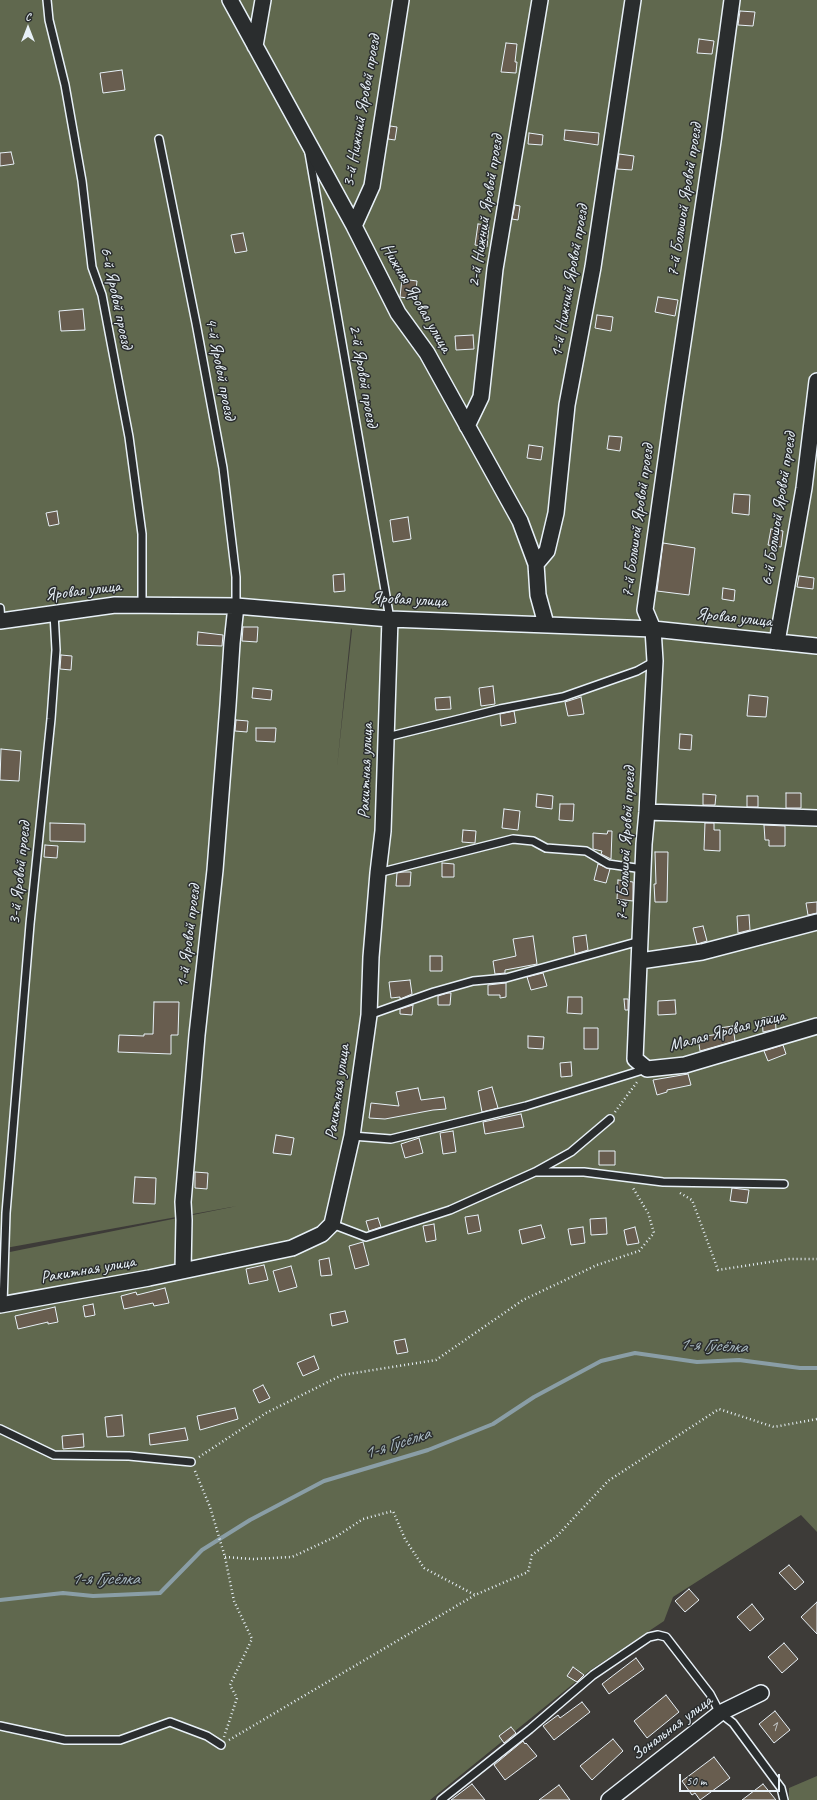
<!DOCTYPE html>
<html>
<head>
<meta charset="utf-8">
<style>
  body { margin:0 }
  #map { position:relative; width:817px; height:1800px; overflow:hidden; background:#3d3b38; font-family:Caveat,sans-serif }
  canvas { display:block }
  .north { position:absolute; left:8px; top:8px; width:40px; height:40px; -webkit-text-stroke:3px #2a2d2e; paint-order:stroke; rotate:0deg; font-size:11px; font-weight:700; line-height:16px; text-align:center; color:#e8f1f8 }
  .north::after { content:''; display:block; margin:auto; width:14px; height:18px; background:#e8f1f8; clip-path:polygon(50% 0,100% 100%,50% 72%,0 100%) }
  .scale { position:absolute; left:679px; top:1774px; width:101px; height:18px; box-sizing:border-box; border:2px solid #e8f1f8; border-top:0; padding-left:5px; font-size:12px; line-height:14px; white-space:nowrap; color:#e8f1f8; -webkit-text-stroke:3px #2a2d2e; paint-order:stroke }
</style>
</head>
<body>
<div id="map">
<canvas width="817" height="1800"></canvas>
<div class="north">С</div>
<div class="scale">50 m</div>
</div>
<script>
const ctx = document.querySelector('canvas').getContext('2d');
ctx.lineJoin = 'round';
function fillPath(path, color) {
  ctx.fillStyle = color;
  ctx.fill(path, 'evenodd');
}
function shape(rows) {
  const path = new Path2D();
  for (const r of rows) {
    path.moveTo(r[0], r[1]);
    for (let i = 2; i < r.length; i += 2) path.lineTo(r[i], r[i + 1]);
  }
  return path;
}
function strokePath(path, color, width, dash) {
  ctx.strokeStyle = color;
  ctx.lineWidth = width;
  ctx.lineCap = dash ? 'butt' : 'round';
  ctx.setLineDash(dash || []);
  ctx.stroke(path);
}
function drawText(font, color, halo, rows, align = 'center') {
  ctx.font = font + ' Caveat,sans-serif';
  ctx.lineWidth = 3;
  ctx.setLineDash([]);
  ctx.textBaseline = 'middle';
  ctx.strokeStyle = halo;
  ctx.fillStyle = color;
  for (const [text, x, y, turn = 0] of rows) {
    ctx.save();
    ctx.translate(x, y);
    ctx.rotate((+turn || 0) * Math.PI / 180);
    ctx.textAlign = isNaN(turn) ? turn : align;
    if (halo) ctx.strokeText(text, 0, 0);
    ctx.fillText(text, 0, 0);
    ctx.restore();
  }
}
const green = shape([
  [0,0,817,0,817,1532,801,1515,673,1597,664,1621,589,1671,430,1800,0,1800,0,1254,237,1206,0,1249],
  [351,628,352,630,337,767],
  [817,1776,817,1800,789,1800,789,1788]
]);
const stream = shape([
  [0,1600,63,1593,93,1596,160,1593,202,1550,250,1520,324,1481,428,1450,493,1424,534,1397,601,1361,635,1353,697,1362,739,1360,800,1368,817,1368]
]);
const building = shape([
  [740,11,755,12,753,26,738,25,740,11],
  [699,39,714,41,712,54,697,53,699,39],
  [506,43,517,44,515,62,517,62,516,73,501,72,506,43],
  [122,70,125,90,103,93,100,73,122,70],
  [390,126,397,127,395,140,388,139,390,126],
  [565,130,599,133,598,145,564,140,565,130],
  [529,133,543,135,542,145,528,144,529,133],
  [11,152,14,164,0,166,0,153,11,152],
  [619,154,634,156,632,170,617,169,619,154],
  [515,205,520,206,518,220,512,219,515,205],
  [478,224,489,225,487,247,475,245,478,224],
  [243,233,247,251,235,253,231,235,243,233],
  [402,279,417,281,415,299,400,297,402,279],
  [658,297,678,300,675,316,655,312,658,297],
  [83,309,85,330,61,331,59,311,83,309],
  [597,315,613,317,611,331,595,328,597,315],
  [473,335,474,349,456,350,455,336,473,335],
  [609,436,622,437,620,451,607,449,609,436],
  [529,445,543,447,541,460,527,458,529,445],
  [734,494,750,495,749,515,732,513,734,494],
  [57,511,59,524,49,526,46,513,57,511],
  [408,517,411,539,393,542,390,520,408,517],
  [771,529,783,531,781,547,768,545,771,529],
  [663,543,695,548,689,595,657,591,663,543],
  [344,574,345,591,334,592,333,575,344,574],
  [799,576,814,578,813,589,797,587,799,576],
  [723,588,735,590,734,601,722,599,723,588],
  [243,627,258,627,257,642,242,641,243,627],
  [198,632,223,635,222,646,197,645,198,632],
  [61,655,72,656,71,670,60,669,61,655],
  [493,686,495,704,481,706,479,688,493,686],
  [253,688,272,690,271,700,252,698,253,688],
  [749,695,768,697,766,717,747,716,749,695],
  [450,697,451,709,436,710,435,698,450,697],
  [581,697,584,714,568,716,565,702,581,697],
  [514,711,516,723,501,726,500,714,514,711],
  [236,720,248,721,247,732,235,731,236,720],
  [256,728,276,728,275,742,256,741,256,728],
  [680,734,692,735,691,750,679,749,680,734],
  [1,749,21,751,19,781,0,780,1,749],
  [786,793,801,793,801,808,786,808,786,793],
  [537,794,553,796,552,809,536,807,537,794],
  [703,794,716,795,715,805,703,805,703,794],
  [747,796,758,796,758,807,747,807,747,796],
  [560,804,574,804,573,821,559,820,560,804],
  [504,809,520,811,518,830,502,828,504,809],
  [50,823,85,824,85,842,50,841,50,823],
  [705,823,714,823,714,830,720,830,720,851,704,850,705,823],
  [764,825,785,826,785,846,769,846,769,840,765,840,764,825],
  [463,830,476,831,475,843,462,842,463,830],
  [608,831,612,831,611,859,601,854,602,851,593,849,593,833,607,834,608,831],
  [45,845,58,846,57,858,44,857,45,845],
  [655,852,668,852,667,902,655,902,654,884,656,884,655,852],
  [442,863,454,864,454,877,442,877,442,863],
  [598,864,610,869,606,883,594,880,598,864],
  [403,872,411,872,410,886,396,886,397,873,403,872],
  [618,880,633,882,633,901,617,899,618,880],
  [817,902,817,913,808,915,806,903,817,902],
  [749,915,750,930,738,933,737,916,749,915],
  [703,926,707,941,697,944,693,928,703,926],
  [586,935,588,950,575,954,573,937,586,935],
  [533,936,537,964,505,970,505,973,495,974,493,961,516,956,513,939,533,936],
  [430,956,442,956,442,971,430,971,430,956],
  [543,973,547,986,531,990,527,977,543,973],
  [410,980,412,994,400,999,400,997,391,998,389,982,410,980],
  [506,983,506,997,500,998,500,995,488,995,488,985,506,983],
  [448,993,451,993,450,1005,438,1005,438,996,448,993],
  [568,997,582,997,582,1014,567,1013,568,997],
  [624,999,628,999,628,1010,625,1010,624,999],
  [675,1000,676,1014,658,1015,658,1001,675,1000],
  [154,1002,179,1002,178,1035,171,1035,171,1054,118,1052,119,1035,144,1036,144,1034,153,1034,154,1002],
  [413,1005,412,1015,400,1014,400,1009,413,1005],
  [775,1016,776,1029,763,1032,762,1018,775,1016],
  [733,1026,735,1041,700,1051,698,1037,720,1034,719,1028,733,1026],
  [584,1028,598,1028,598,1049,584,1049,584,1028],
  [528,1036,544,1037,543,1049,528,1048,528,1036],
  [783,1045,786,1054,768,1061,764,1051,783,1045],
  [571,1062,572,1076,561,1077,560,1063,571,1062],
  [688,1074,691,1085,667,1090,667,1092,657,1095,653,1080,688,1074],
  [492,1087,498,1108,482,1112,478,1091,492,1087],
  [418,1088,421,1100,444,1097,446,1109,433,1110,385,1119,369,1118,371,1103,399,1106,396,1092,418,1088],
  [521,1114,524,1127,485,1134,483,1122,521,1114],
  [453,1131,456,1152,443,1154,440,1133,453,1131],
  [276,1135,294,1138,291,1155,273,1153,276,1135],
  [419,1138,423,1153,405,1158,401,1144,419,1138],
  [599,1151,615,1151,615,1165,599,1165,599,1151],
  [195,1172,208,1173,207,1189,195,1188,195,1172],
  [135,1177,156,1178,155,1204,133,1203,135,1177],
  [732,1188,749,1190,747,1203,730,1201,732,1188],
  [478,1215,481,1231,468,1234,465,1217,478,1215],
  [378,1218,381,1227,369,1231,366,1221,378,1218],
  [606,1218,607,1234,591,1235,590,1219,606,1218],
  [434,1224,436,1240,426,1242,423,1226,434,1224],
  [541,1225,545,1238,522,1244,519,1230,541,1225],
  [583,1227,585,1243,571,1245,568,1229,583,1227],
  [635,1227,639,1243,627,1245,624,1230,635,1227],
  [363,1242,369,1265,355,1269,349,1246,363,1242],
  [329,1258,332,1275,321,1276,319,1260,329,1258],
  [264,1265,268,1280,249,1284,246,1269,264,1265],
  [291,1266,297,1287,279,1292,273,1271,291,1266],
  [165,1288,169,1303,154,1306,153,1303,124,1309,121,1296,136,1292,137,1295,165,1288],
  [93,1304,95,1315,85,1317,83,1306,93,1304],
  [55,1307,58,1322,48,1324,48,1322,18,1329,15,1316,55,1307],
  [345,1311,348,1322,332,1326,330,1314,345,1311],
  [405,1339,408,1352,397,1354,394,1341,405,1339],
  [314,1356,319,1369,303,1376,297,1363,314,1356],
  [263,1385,270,1398,259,1403,253,1390,263,1385],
  [235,1408,238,1419,200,1430,197,1416,235,1408],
  [122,1415,124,1436,107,1437,105,1417,122,1415],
  [185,1428,188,1440,150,1445,149,1434,185,1428],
  [83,1434,84,1447,63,1449,62,1436,83,1434],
  [789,1565,804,1582,795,1590,779,1573,789,1565],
  [689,1589,699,1600,685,1612,675,1601,689,1589],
  [817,1602,817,1634,801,1617,817,1602],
  [752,1604,764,1619,750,1631,737,1617,752,1604],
  [784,1643,798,1659,782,1673,768,1657,784,1643],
  [636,1658,644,1669,609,1694,602,1684,636,1658],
  [573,1667,584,1675,577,1682,567,1676,573,1667],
  [666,1695,679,1712,647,1738,634,1721,666,1695],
  [582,1702,590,1712,554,1740,543,1726,558,1715,560,1718,582,1702],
  [775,1711,790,1730,774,1743,759,1724,775,1711],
  [511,1727,516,1733,504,1743,499,1736,511,1727],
  [613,1739,623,1751,592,1780,580,1766,613,1739],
  [523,1741,525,1744,526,1743,537,1756,505,1780,494,1765,523,1741],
  [714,1757,730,1778,700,1800,695,1793,692,1795,682,1781,714,1757],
  [472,1784,485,1800,451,1800,472,1784],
  [763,1784,776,1800,742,1800,763,1784],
  [559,1785,570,1800,539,1800,559,1785]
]);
const path = shape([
  [615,1112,637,1082],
  [680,1193,692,1200,718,1270,789,1259,817,1259],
  [199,1457,266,1413,342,1375,436,1360,523,1300,597,1265,639,1251,654,1233,648,1213,633,1188],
  [195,1471,210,1507,225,1557,234,1601,252,1639,230,1685,237,1698,224,1737],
  [225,1557,253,1559,292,1557,337,1536,363,1519,393,1511,405,1539,424,1568,475,1595],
  [229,1740,475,1595,528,1572,532,1555,557,1536,608,1481,719,1409,774,1427,817,1419]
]);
const lane = shape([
  [47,0,49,20,65,85,82,181,92,267,102,295,129,437,142,534,142,605],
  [159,139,196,323,223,468,236,577,236,606],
  [309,153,390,619],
  [0,608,1,621],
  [387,737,500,709,563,697,637,671,655,661],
  [378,873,513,839,533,841,546,848,586,851,608,864,643,869],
  [369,1015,434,992,473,981,506,978,640,941],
  [352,1136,391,1139,526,1106,646,1069],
  [537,1172,584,1172,663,1182,784,1184],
  [332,1224,366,1237,450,1210,535,1172,571,1152,610,1119],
  [3,1304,6,1213,30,924,51,719,56,650,54,613],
  [0,1429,54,1455,129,1456,191,1462],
  [0,1726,65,1740,120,1740,170,1722,207,1736,221,1745],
  [441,1800,530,1729,593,1675,649,1637,658,1635,666,1637,710,1694,720,1713,733,1723,781,1788,784,1800]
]);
const street = shape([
  [230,0,354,226,398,313,427,353,520,521,536,564,538,595,546,624],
  [732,0,713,141,674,403,645,610,653,629,655,661,647,812,644,844,635,1059,647,1069,685,1065,817,1026],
  [255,46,263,0],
  [354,226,372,186,401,0],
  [467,426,481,397,495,269,540,0],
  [536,564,547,551,556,513,567,405,593,267,633,0],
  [0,621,115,605,236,606,390,619,653,629,817,646],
  [777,642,804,488,817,381],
  [647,812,817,818],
  [640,961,702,952,817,922],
  [183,1270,184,1220,183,1202,197,1035,215,870,228,705,232,643,236,606],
  [0,1305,149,1278,292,1248,322,1234,332,1224,352,1136,369,1015,371,957,378,873,383,831,390,619],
  [609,1800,720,1713,761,1693]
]);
const numberNames = [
  ["1",774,1727]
];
const streetNames = [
  ["3-й Нижний Яровой проезд",362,111,-80],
  ["7-й Большой Яровой проезд",685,200,-81],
  ["2-й Нижний Яровой проезд",486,211,-81],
  ["1-й Нижний Яровой проезд",570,281,-80],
  ["6-й Яровой проезд",116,298,78],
  ["Нижняя Яровая улица",416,298,60],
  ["4-й Яровой проезд",220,369,79],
  ["2-й Яровой проезд",363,376,80],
  ["6-й Большой Яровой проезд",779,509,-81],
  ["7-й Большой Яровой проезд",638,521,-82],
  ["Яровая улица",83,591,-7],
  ["Яровая улица",409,600,3],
  ["Яровая улица",734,618,6],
  ["Ракитная улица",366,771,-88],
  ["7-й Большой Яровой проезд",626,844,-87],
  ["3-й Яровой проезд",20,873,-84],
  ["1-й Яровой проезд",189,936,-83],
  ["Малая Яровая улица",727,1031,-15],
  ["Ракитная улица",338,1092,-82],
  ["Ракитная улица",88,1270,-10],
  ["Зональная улица",672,1728,-37]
];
const waterNames = [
  ["1-я Гусёлка",713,1346,3],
  ["1-я Гусёлка",397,1444,-18],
  ["1-я Гусёлка",105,1579]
];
fillPath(green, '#60684e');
strokePath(stream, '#8a9ea6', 4);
fillPath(building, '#685d4f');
strokePath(building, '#e8f1f8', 1);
strokePath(lane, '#e8f1f8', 10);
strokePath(street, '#e8f1f8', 18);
strokePath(path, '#e8f1f8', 2.5, [1, 3]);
strokePath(lane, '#2a2d2e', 7);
strokePath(street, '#2a2d2e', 15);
drawText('15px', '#c8ccce', null, numberNames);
drawText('17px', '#e8f1f8', '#2a2d2e', streetNames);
drawText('italic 18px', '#a9b9c1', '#2a2d2e', waterNames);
</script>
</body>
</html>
